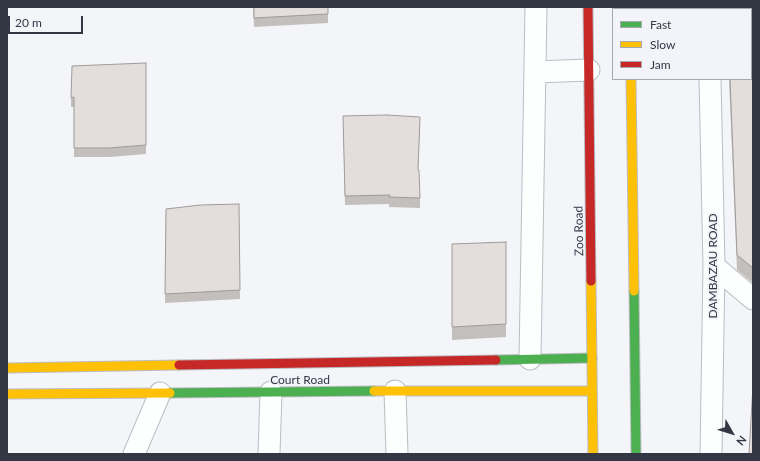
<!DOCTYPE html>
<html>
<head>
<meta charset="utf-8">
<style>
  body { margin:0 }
  #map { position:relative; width:760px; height:461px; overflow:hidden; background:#f4f5f8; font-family:Lato,sans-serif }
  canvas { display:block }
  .frame { position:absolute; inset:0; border:8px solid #323743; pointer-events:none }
  .legend { position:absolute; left:612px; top:8px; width:140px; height:72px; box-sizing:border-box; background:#f2f4fa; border:1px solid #a5a8b1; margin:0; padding:5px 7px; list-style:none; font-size:12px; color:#323743 }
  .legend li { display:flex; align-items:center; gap:8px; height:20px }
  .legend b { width:20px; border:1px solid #a5a8b1 }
  .north { position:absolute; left:712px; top:413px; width:40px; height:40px; -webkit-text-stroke:3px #f2f4fa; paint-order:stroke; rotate:129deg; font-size:11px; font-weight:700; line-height:16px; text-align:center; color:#323743 }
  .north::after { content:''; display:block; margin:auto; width:14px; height:18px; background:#323743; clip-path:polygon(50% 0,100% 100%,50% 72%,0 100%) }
  .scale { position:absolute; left:8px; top:16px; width:75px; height:18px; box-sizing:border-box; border:2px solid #323743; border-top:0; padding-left:5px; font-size:12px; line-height:14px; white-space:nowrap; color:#323743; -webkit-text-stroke:3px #f2f4fa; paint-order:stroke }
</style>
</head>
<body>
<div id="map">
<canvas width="760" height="461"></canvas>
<div class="frame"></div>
<ul class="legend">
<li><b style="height:5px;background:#4caf50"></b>Fast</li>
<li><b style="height:5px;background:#ffc107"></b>Slow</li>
<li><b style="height:5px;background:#c62828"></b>Jam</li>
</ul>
<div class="north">N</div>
<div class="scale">20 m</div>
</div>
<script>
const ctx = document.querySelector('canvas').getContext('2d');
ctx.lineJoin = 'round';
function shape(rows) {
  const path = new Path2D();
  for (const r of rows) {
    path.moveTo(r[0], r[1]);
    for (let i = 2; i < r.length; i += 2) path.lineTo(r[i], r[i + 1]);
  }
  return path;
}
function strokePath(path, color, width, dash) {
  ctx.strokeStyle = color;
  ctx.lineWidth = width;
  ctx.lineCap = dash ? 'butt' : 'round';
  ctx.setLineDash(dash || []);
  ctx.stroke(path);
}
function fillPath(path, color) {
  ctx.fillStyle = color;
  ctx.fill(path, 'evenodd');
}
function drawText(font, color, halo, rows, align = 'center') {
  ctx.font = font + ' Lato,sans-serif';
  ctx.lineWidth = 3.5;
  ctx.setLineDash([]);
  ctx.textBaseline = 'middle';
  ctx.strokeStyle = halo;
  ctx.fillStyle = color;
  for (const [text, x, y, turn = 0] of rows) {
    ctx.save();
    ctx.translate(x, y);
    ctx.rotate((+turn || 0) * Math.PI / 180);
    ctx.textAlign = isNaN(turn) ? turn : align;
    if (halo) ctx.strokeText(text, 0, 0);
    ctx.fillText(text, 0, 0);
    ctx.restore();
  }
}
const street = shape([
  [708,7,708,9],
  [535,72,589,70],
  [710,79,714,266,711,454],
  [714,266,753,299],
  [530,359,536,7],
  [395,391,397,454],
  [134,454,160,393],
  [269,454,271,392]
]);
const fast = shape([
  [634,291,636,454],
  [496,360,592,358],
  [170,393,374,391]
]);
const slow = shape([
  [631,79,634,291],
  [591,281,593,454],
  [7,368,179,365],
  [374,391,592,391],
  [7,394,170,393]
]);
const jam = shape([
  [588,7,591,281],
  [630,7,630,9],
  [179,365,496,360]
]);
const wall = shape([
  [253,7,328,14,328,23,254,27],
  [753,45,753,283,737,270,729,79,751,79],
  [146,63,146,154,109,157,74,157,74,107,71,107,71,98],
  [343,116,420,127,418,170,420,198,420,208,389,207,389,204,345,205],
  [239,204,240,299,165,303,166,209],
  [506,242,506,337,452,340,452,244]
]);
const building = shape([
  [254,7,328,7,328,14,254,18,254,7],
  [751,43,753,45,753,268,737,255,730,79,751,79,751,43],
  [146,63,146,145,109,148,74,148,74,97,71,98,72,66,146,63],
  [387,115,420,117,418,170,419,170,420,198,389,197,390,195,345,196,343,116,387,115],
  [239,204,240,290,165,294,166,209,200,205,239,204],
  [506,242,506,324,452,327,452,244,506,242],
  [753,385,753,454,749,454,753,385]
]);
const streetNames = [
  ["Zoo Road",579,231,-91],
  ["DAMBAZAU ROAD",713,266,-90],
  ["Court Road",300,380]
];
strokePath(street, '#babdc3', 23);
strokePath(fast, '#babdc3', 11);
strokePath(slow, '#babdc3', 11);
strokePath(jam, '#babdc3', 11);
strokePath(street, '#fdfefe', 21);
strokePath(fast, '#4caf50', 9);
strokePath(slow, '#ffc107', 9);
strokePath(jam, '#c62828', 9);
fillPath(wall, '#c3bfbd');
fillPath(building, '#e3dedc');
strokePath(building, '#9f9b9a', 1);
drawText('12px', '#323743', '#f2f4fa', streetNames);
</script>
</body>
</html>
